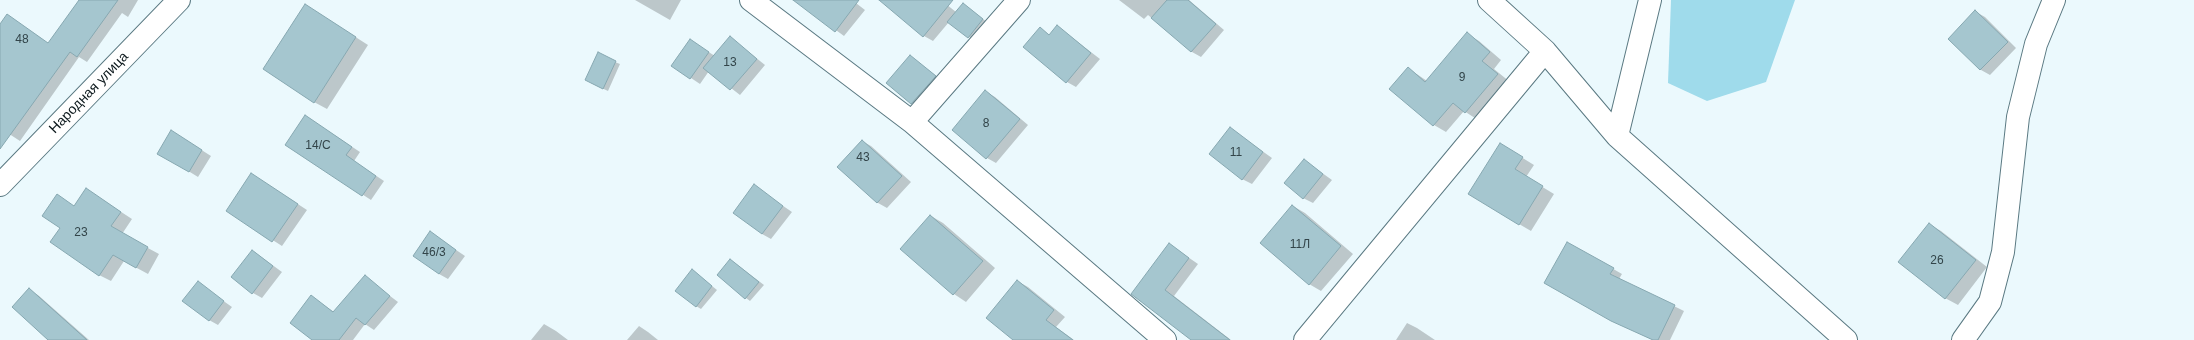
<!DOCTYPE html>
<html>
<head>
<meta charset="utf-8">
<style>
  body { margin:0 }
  canvas { display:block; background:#ebf9fd }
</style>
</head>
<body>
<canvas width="2194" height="340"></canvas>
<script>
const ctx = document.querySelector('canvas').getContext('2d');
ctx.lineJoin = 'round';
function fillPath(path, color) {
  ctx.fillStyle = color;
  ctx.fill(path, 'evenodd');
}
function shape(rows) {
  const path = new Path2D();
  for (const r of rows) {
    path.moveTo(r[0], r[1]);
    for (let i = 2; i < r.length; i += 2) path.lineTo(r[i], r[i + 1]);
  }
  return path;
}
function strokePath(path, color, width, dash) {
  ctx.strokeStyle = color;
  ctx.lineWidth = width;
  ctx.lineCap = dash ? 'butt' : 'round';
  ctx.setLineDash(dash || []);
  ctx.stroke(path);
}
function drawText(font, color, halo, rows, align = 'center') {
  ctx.font = font + ' Helvetica,sans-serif';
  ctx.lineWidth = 3.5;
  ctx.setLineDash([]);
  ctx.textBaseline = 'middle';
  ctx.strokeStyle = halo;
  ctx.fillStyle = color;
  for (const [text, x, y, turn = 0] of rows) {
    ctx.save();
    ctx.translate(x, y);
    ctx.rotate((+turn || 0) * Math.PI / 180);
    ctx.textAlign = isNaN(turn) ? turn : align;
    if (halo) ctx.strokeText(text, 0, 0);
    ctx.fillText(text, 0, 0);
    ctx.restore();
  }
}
const green = shape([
  [1671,0,1795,0,1766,82,1707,101,1668,83]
]);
const shadow = shape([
  [80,0,138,0,128,17,122,13,87,62,79,57,20,141,0,128,0,26,7,15,49,44],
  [635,0,681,0,670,20],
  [795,0,852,0,865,10,844,36],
  [897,0,941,0,956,12,963,4,987,22,973,40,949,22,933,41,924,36],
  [1119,0,1189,0,1224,30,1201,57,1192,52,1148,15,1144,19],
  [1976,12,1985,17,2016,48,1990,75,1981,70,1949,39],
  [318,13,368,45,327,109,314,102],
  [1057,26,1100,59,1076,87,1067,82,1040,28,1050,35],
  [1467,34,1479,41,1501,60,1494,69,1510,82,1478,120,1464,111,1446,132,1434,125,1391,89,1408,68,1427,81],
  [730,37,765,65,740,95,709,71,700,84,673,66,699,46,715,56],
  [910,56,944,82,921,109,887,83],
  [615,62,620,64,608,91,591,83],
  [986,92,995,97,1028,125,996,163,987,158],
  [313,121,360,152,354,161,384,181,371,200,286,145],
  [1230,128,1272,158,1252,184,1242,179],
  [181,137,211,156,198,177,159,153],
  [862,141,871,146,911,182,887,208,878,203,838,167],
  [1500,144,1534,165,1526,177,1554,194,1531,231,1519,224],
  [1304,160,1332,180,1313,203,1303,198],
  [261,180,307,210,282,246,227,211],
  [754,186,792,212,771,239,762,234],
  [86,189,132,219,122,234,159,254,148,274,124,261,111,281,99,275,74,206],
  [1293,206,1305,213,1353,254,1321,291,1309,284],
  [931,216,943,223,995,268,966,302,954,294,902,249],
  [1929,224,1941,231,1987,267,1958,305,1945,298],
  [431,233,465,256,448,279,439,274],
  [1568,243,1622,274,1619,279,1684,311,1670,340,1653,340,1622,325],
  [1169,244,1198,264,1174,296,1231,340,1193,340,1132,294],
  [253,251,282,272,262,298,253,293],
  [735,263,764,285,750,301,746,298],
  [692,270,717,290,701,309,696,306],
  [365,277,398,302,374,330,365,324,353,340,313,340,312,297,334,312],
  [1017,281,1028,287,1065,317,1056,327,1074,340,1015,340],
  [198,283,232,307,218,325,209,320],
  [29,290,38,295,89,340,49,340],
  [1407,323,1417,328,1435,340,1396,340],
  [544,324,556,331,568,340,531,340],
  [639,326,648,332,658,340,627,340]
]);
const building = shape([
  [79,0,118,0,77,57,70,52,0,149,0,24,7,14,48,43,79,0],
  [793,0,859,0,835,32,793,0],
  [879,0,953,0,923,37,879,0],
  [1167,0,1188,0,1216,24,1191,52,1151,18,1167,0],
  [963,3,983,19,968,38,947,22,963,3],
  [305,4,356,37,314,103,263,69,305,4],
  [1975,10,2008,42,1980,70,1948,39,1975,10],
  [1057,25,1091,53,1066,83,1023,47,1040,27,1049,35,1057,25],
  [1467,32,1490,52,1482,61,1498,74,1465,113,1453,103,1433,126,1389,89,1408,67,1425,82,1467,32],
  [730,36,757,59,730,90,703,68,730,36],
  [690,39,709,52,690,79,671,66,690,39],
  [598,52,616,61,603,89,585,80,598,52],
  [910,55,936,76,911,104,886,83,910,55],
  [985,90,1020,119,986,159,952,130,985,90],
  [305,115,352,147,346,155,376,176,362,196,285,145,305,115],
  [1230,127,1263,152,1242,180,1209,154,1230,127],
  [171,130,202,150,189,172,157,154,171,130],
  [862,140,902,176,877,203,837,167,862,140],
  [1500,143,1523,157,1515,169,1543,186,1519,225,1468,194,1500,143],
  [1304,159,1323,174,1303,199,1284,183,1304,159],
  [251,173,298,204,272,242,226,211,251,173],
  [754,184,783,206,762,234,733,213,754,184],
  [86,188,121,212,111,226,148,247,136,268,113,255,99,276,50,242,60,228,42,216,57,194,74,206,86,188],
  [1292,205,1341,246,1309,285,1260,243,1292,205],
  [930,215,983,261,953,295,900,249,930,215],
  [1929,223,1976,260,1945,299,1898,262,1929,223],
  [430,231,456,250,439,274,413,256,430,231],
  [1567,242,1614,268,1610,274,1675,305,1658,340,1653,340,1611,321,1544,283,1567,242],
  [1169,243,1189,258,1165,290,1230,340,1191,340,1131,294,1169,243],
  [252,250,273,266,252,294,231,277,252,250],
  [730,259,759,282,745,299,717,275,730,259],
  [692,269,712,286,696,307,675,291,692,269],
  [365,275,390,296,365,325,356,318,339,340,312,340,290,323,311,295,333,312,365,275],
  [1017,280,1054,310,1046,320,1073,340,1013,340,986,318,1017,280],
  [198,281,224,301,209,321,182,301,198,281],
  [29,288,87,340,48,340,12,307,29,288]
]);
const minor = shape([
  [751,0,912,122,1165,340],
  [1489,0,1545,51,1617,136],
  [1650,0,1617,136,1846,340],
  [912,122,1019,0],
  [0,185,179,0],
  [1305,340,1545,51],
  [1963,340,1990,302,2003,252,2018,117,2036,44,2054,0]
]);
const numberNames = [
  ["48",22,40],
  ["13",730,63],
  ["9",1462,78],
  ["8",986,124],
  ["14/С",318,146],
  ["11",1236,153],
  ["43",863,158],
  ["23",81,233],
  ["11Л",1300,245],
  ["46/3",434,253],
  ["26",1937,261]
];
const streetNames = [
  ["Народная улица",89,93,-46]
];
fillPath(green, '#9fdbeb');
fillPath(shadow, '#0003');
fillPath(building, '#a5c6cf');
strokePath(building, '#87a8b1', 1);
strokePath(minor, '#5a7982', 24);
strokePath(minor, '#fff', 22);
drawText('12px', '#324449', null, numberNames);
drawText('14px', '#0c181c', '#fff', streetNames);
</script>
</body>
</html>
